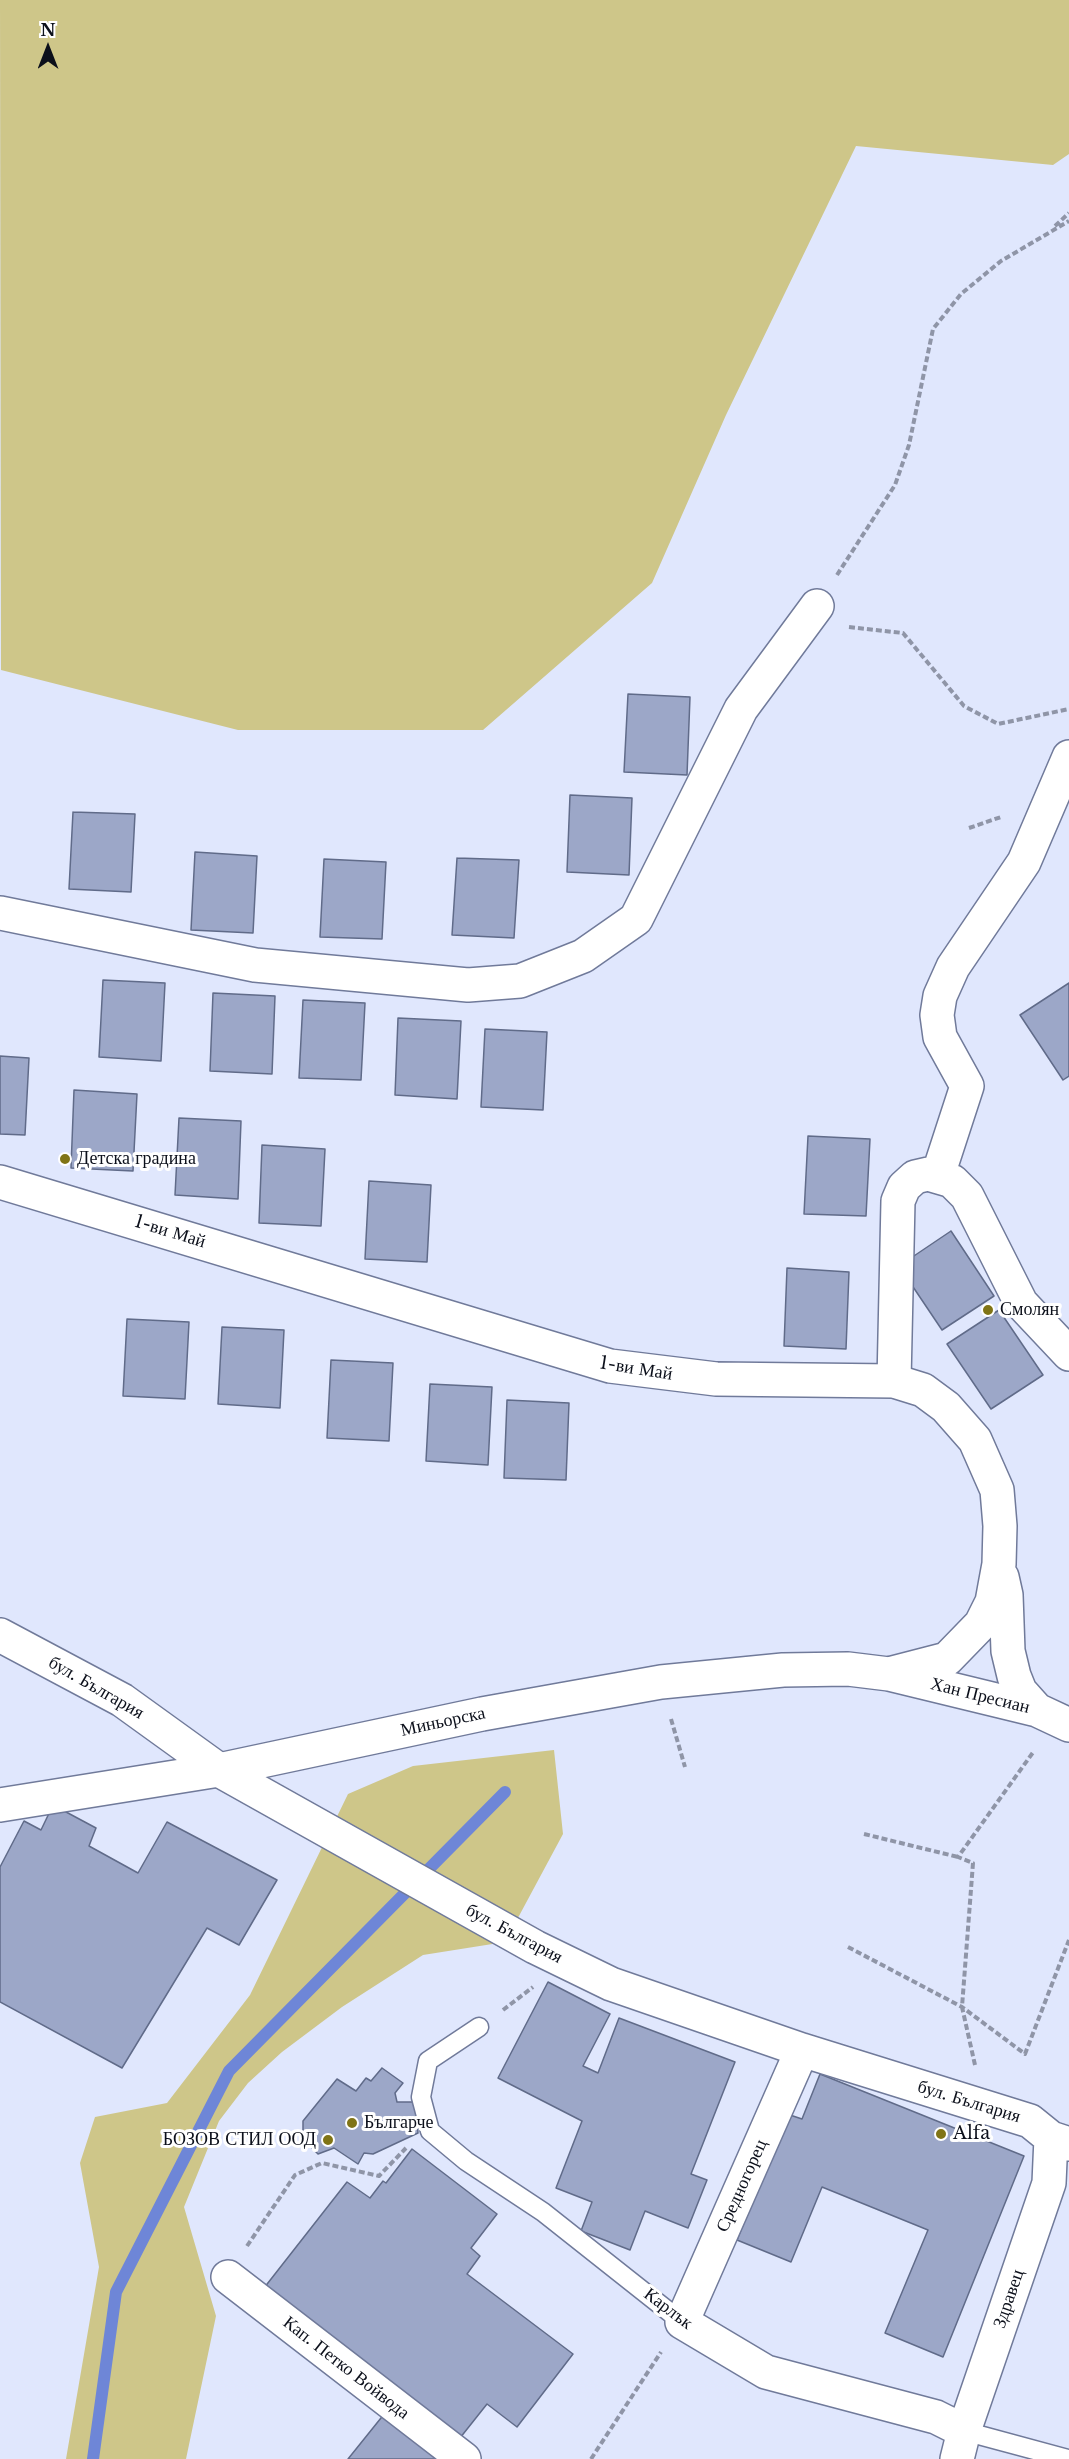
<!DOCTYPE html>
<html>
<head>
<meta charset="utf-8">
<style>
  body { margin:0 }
  #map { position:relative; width:1069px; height:2459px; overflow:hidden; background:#e0e7fd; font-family:"Libre Baskerville",serif }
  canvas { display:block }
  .north { position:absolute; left:18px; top:18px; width:60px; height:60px; -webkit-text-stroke:4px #fff; paint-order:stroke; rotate:0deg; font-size:16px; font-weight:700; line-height:24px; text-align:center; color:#0c101b }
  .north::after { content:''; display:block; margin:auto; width:21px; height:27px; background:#0c101b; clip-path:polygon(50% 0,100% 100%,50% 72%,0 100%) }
</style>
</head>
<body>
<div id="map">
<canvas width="1069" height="2459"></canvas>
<div class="north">N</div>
</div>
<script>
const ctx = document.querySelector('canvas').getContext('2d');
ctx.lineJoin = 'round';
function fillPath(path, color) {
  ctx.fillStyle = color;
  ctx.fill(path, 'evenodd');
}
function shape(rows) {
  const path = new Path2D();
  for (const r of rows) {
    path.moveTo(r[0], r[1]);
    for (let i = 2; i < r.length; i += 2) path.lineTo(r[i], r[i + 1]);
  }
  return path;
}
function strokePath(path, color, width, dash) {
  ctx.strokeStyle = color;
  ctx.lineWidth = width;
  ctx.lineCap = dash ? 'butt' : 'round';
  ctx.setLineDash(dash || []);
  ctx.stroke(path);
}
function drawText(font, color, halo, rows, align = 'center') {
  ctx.font = font + ' "Libre Baskerville",serif';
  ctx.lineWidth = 6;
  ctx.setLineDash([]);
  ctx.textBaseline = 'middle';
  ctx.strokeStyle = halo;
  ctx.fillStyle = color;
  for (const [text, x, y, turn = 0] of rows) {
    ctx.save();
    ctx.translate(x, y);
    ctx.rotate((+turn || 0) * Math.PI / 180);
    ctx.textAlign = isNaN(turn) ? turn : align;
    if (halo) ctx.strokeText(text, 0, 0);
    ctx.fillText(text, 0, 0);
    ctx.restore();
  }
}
const green = shape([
  [0,0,1069,0,1069,154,1053,165,856,146,726,415,652,583,483,730,238,730,1,670],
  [554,1750,563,1834,505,1942,423,1955,342,2007,282,2052,248,2083,219,2121,184,2207,216,2316,186,2459,66,2459,99,2267,80,2163,95,2117,167,2103,250,1995,348,1794,413,1766]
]);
const stream = shape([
  [93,2459,116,2292,229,2071,505,1792]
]);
const building = shape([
  [628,694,690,697,687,775,624,772,628,694],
  [570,795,632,798,629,875,567,872,570,795],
  [73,812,135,814,131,892,69,889,73,812],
  [195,852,257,856,253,933,191,930,195,852],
  [457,858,519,860,514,938,452,935,457,858],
  [324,859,386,862,382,939,320,937,324,859],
  [103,980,165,983,161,1061,99,1057,103,980],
  [1069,983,1069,1076,1063,1080,1020,1015,1069,983],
  [213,993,275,996,272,1074,210,1071,213,993],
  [303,1000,365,1003,361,1080,299,1078,303,1000],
  [398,1018,461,1021,457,1099,395,1095,398,1018],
  [485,1029,547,1032,543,1110,481,1107,485,1029],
  [0,1056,29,1058,25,1135,0,1134,0,1056],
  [74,1090,137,1094,133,1171,71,1168,74,1090],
  [179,1118,241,1121,238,1199,175,1195,179,1118],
  [808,1136,870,1139,866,1216,804,1214,808,1136],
  [262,1145,325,1149,321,1226,259,1223,262,1145],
  [369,1181,431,1185,427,1262,365,1259,369,1181],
  [951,1231,994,1296,942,1330,899,1266,951,1231],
  [787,1268,849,1272,846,1349,784,1346,787,1268],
  [999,1310,1043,1375,991,1409,947,1344,999,1310],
  [127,1319,189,1322,185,1399,123,1396,127,1319],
  [222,1327,284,1330,280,1408,218,1404,222,1327],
  [331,1360,393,1363,389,1441,327,1438,331,1360],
  [430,1384,492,1387,488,1465,426,1461,430,1384],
  [507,1400,569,1403,566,1480,504,1478,507,1400],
  [53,1805,96,1828,89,1846,138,1873,167,1822,277,1880,239,1945,207,1928,122,2068,0,2002,0,1867,24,1821,41,1830,53,1805],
  [548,1982,610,2014,583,2066,598,2073,619,2018,735,2062,691,2174,707,2180,688,2228,645,2211,630,2250,581,2231,592,2202,556,2188,582,2121,498,2078,548,1982],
  [382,2068,403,2083,395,2093,397,2102,416,2102,418,2133,373,2154,364,2153,358,2164,334,2148,318,2154,303,2139,303,2121,337,2079,356,2091,366,2078,371,2081,382,2068],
  [820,2074,1024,2156,943,2357,885,2333,928,2230,822,2187,791,2262,737,2240,787,2114,802,2119,820,2074],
  [412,2149,497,2214,471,2248,480,2256,467,2274,573,2354,517,2427,487,2404,460,2438,264,2288,347,2182,370,2198,383,2181,386,2183,412,2149],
  [385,2413,442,2459,348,2459,385,2413]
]);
const path = shape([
  [1055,226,1069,213],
  [837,575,895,485,909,445,933,329,961,294,1001,261,1069,221],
  [849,627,903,633,964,706,998,724,1069,709],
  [969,828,1001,817],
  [671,1719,685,1767],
  [864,1834,958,1857],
  [848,1947,962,2007,1025,2054,1069,1940],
  [503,2010,533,1987],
  [975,2065,962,2007,973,1863,958,1857,1034,1751],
  [247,2246,295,2175,322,2163,379,2176,406,2148],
  [591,2459,661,2352]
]);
const lane = shape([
  [479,2027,428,2061,421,2097,430,2131,466,2161,543,2212,682,2322],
  [964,2431,1068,2459]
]);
const street = shape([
  [0,913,255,965,468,985,520,981,583,956,636,919,741,709,817,606],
  [938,1175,967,1086,940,1037,937,1015,940,996,953,967,1024,862,1069,757],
  [894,1381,898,1201,904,1187,915,1177,928,1174,952,1181,967,1196,1021,1303,1069,1354],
  [0,1635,122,1700,219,1770,535,1947,611,1984,802,2050,1030,2121,1051,2138,1069,2144],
  [802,2050,682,2322,766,2372,936,2417,964,2431],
  [228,2277,464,2459],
  [957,2459,964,2431,1049,2183,1051,2138]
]);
const secondary = shape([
  [0,1182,610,1366,716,1379,894,1381,923,1390,946,1407,975,1440,997,1490,1000,1526,999,1564,992,1602,981,1624,947,1659,889,1674],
  [1002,1577,1006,1595,1008,1651,1014,1676,1020,1691,1037,1710],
  [0,1805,219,1770,482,1714,661,1682,783,1670,848,1669,889,1674,1037,1710,1069,1725]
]);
const markers = [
  [65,1159,6,"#807416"],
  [988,1310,6,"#807416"],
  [352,2123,6,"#807416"],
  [941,2134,6,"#807416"],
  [328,2140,6,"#807416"]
];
const poiNames = [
  ["Детска градина",77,1159],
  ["Смолян",1000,1310],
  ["Българче",364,2123],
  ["Alfa",953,2134],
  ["БОЗОВ СТИЛ ООД",316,2140,"right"]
];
const streetNames = [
  ["1-ви Май",170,1232,17],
  ["1-ви Май",636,1369,9],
  ["бул. България",96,1688,30],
  ["Хан Пресиан",980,1696,14],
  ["Миньорска",443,1722,-12],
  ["бул. България",514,1934,28],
  ["бул. България",969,2102,17],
  ["Средногорец",742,2186,-66],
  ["Здравец",1009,2299,-71],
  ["Карлък",668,2309,37],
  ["Кап. Петко Войвода",346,2368,38]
];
fillPath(green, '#cec689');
strokePath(stream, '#6e86d7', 12);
fillPath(building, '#9ca7c8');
strokePath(building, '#606b89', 1.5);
strokePath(lane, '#707a9a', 21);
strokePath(street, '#707a9a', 36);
strokePath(secondary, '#707a9a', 36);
strokePath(path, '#8f95a7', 4, [6, 3]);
strokePath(lane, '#fff', 18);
strokePath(street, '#fff', 33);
strokePath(secondary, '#fff', 33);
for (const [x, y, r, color] of markers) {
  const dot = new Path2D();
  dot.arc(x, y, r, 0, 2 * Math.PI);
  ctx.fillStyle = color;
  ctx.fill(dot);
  strokePath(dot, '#fff', 2);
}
drawText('18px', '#0c101b', '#fff', poiNames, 'left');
drawText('18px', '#0c101b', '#fff', streetNames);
</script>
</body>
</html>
